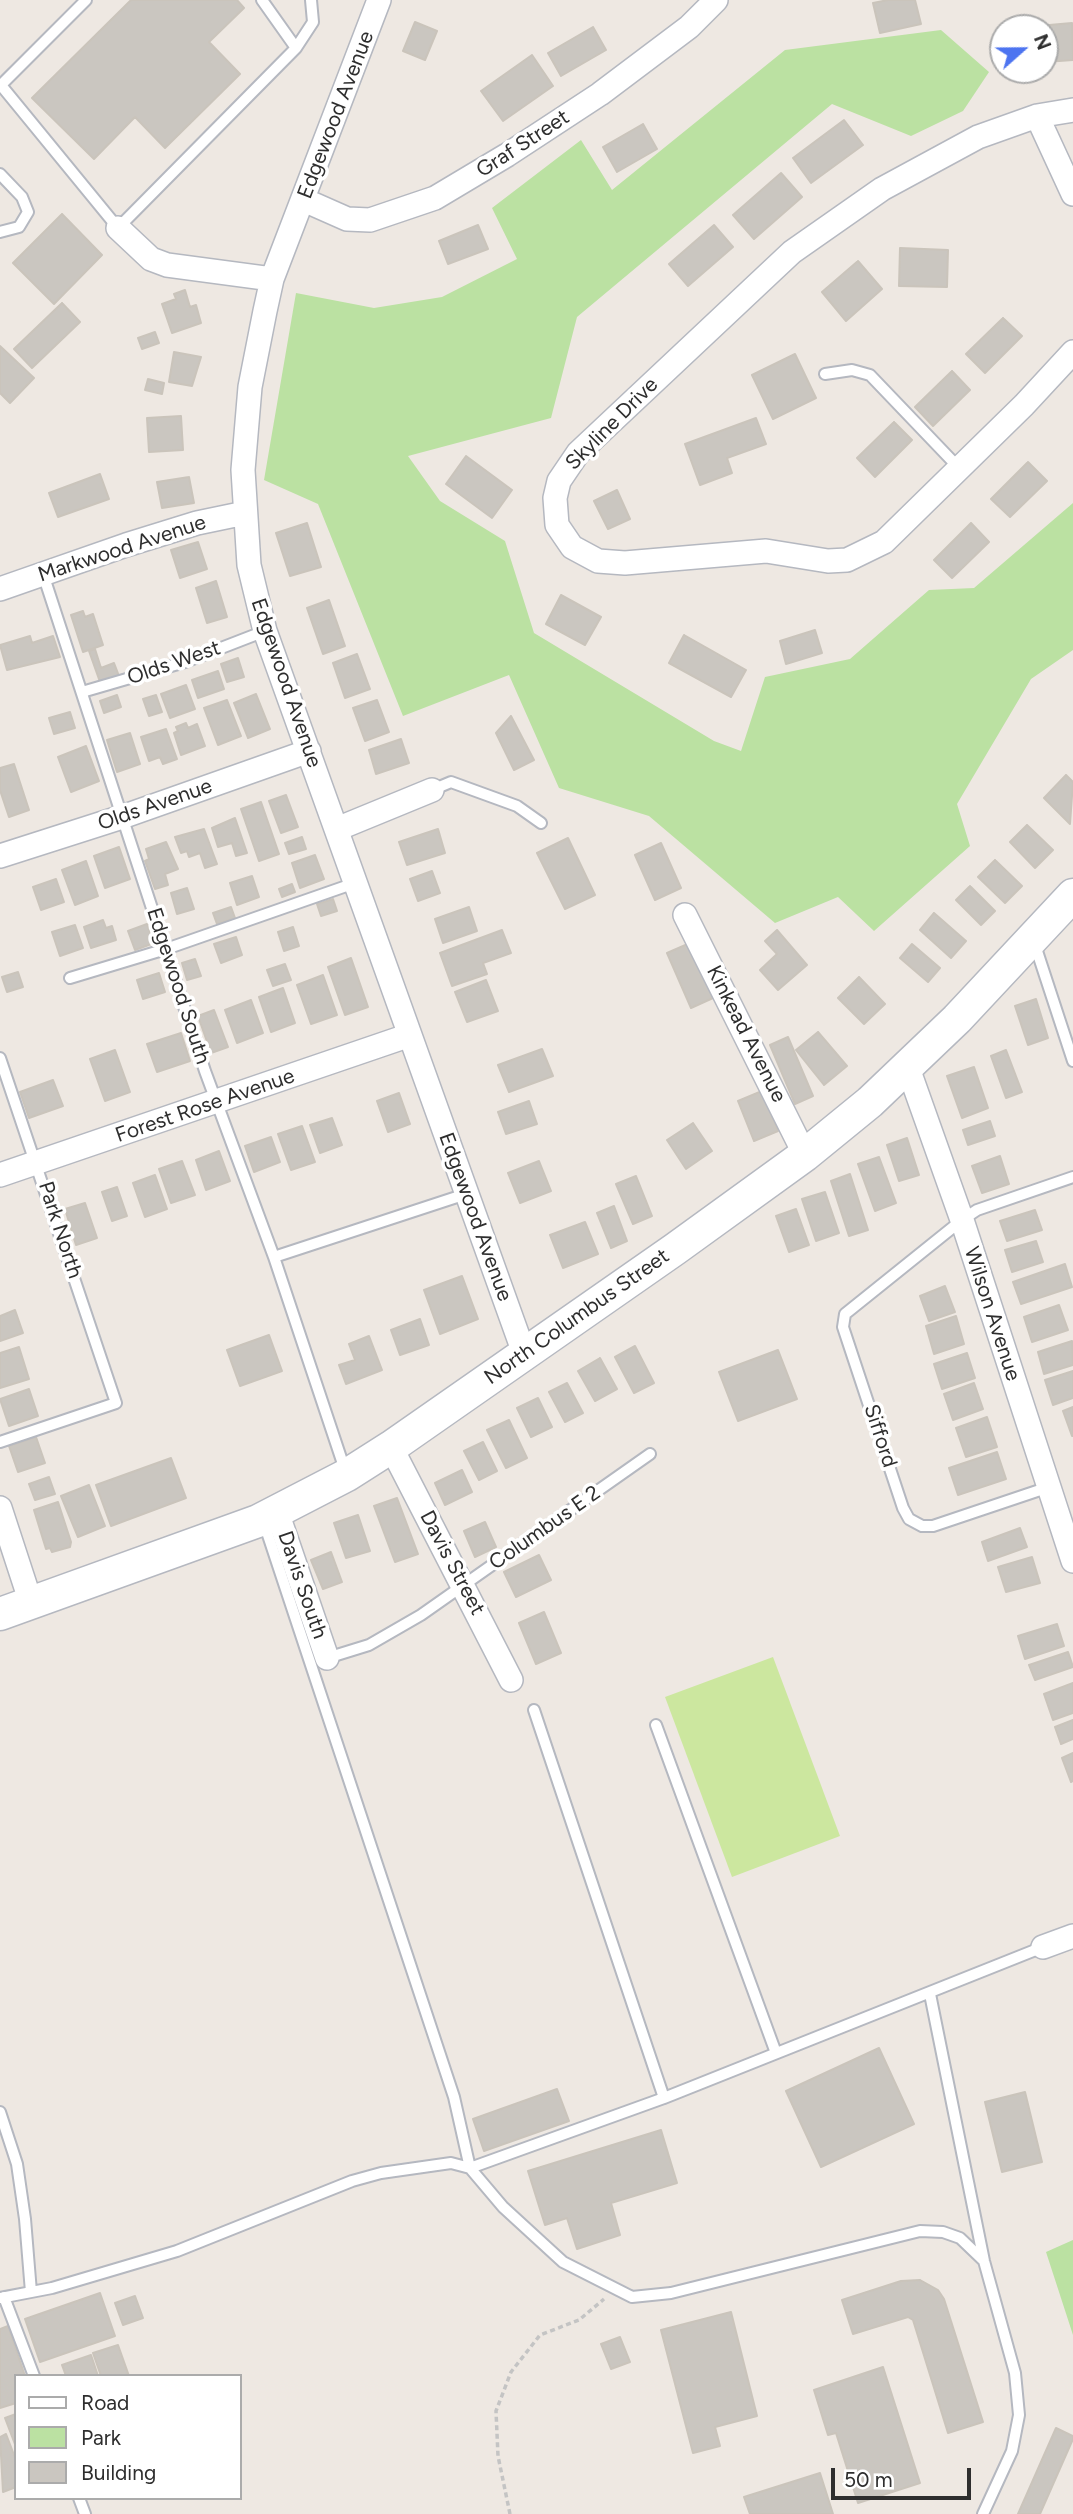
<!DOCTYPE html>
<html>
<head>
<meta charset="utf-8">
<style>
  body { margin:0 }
  #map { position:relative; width:1073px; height:2514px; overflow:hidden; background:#eee8e2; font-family:Figtree,sans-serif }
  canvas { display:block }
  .legend { position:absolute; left:14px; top:2374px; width:228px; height:126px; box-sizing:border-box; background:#fff; border:2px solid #ababab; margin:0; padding:9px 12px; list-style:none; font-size:21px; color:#2e2e2e }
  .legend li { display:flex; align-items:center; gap:14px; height:35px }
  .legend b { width:35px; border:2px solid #ababab }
  .north { position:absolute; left:989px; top:14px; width:70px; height:70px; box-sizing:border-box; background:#fff; border:2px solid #ababab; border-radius:50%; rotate:69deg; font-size:19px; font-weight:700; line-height:28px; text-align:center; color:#2e2e2e }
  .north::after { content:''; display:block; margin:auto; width:24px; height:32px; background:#4d74f0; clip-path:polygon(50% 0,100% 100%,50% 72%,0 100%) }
  .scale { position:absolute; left:831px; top:2468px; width:140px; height:32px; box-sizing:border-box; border:4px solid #2e2e2e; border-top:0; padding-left:9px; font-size:21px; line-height:24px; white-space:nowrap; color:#2e2e2e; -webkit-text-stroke:5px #fff; paint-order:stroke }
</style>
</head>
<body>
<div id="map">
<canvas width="1073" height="2514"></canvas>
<ul class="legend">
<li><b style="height:9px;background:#fff"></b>Road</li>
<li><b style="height:19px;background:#bbe1a2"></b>Park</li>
<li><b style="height:19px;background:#cac6c0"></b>Building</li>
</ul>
<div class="north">N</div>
<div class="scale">50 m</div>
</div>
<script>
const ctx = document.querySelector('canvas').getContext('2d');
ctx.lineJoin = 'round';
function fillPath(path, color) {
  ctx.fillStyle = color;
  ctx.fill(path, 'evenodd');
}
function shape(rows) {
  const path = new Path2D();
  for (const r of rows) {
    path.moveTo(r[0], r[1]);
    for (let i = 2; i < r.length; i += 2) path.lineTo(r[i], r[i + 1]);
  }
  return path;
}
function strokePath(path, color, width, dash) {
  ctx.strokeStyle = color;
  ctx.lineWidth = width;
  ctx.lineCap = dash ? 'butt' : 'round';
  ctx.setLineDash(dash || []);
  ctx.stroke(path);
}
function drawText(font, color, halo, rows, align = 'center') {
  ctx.font = font + ' Figtree,sans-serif';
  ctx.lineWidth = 7;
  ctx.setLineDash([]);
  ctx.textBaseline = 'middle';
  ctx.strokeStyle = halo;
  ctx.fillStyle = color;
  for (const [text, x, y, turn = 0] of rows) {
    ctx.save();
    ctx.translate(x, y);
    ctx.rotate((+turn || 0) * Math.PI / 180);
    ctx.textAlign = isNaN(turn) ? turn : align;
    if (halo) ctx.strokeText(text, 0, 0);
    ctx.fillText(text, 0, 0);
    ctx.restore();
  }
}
const green = shape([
  [941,30,989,72,963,111,911,136,832,104,577,317,551,418,408,456,440,501,505,541,534,633,714,741,741,751,765,677,850,659,929,590,974,588,1073,503,1073,650,1031,679,957,804,970,846,874,931,838,897,775,923,649,816,559,788,509,675,403,716,318,504,264,480,296,293,374,308,442,297,517,259,492,208,581,140,612,190,785,50],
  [1073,2240,1073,2335,1046,2252]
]);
const pitch = shape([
  [773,1657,840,1836,732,1877,665,1697]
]);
const building = shape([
  [131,0,237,0,244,8,209,42,240,74,165,148,135,117,94,159,32,98,131,0],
  [888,0,915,0,921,24,880,33,873,3,888,0],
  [415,22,437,31,425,60,403,51,415,22],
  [1072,23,1073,60,1045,62,1045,28,1015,28,1072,23],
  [593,27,606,50,561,76,548,53,593,27],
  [532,55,553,86,503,121,481,91,532,55],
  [844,120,863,145,811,183,793,158,844,120],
  [643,124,657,149,617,172,603,147,643,124],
  [781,173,802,197,754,239,733,215,781,173],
  [62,214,102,255,54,304,13,263,62,214],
  [478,225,488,249,448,264,439,241,478,225],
  [714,225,733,247,688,286,669,264,714,225],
  [900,248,948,250,947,287,899,286,900,248],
  [858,261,882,289,846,321,822,292,858,261],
  [185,290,190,307,196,305,201,323,172,333,162,304,176,299,174,294,185,290],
  [62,303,80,322,32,368,14,349,62,303],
  [1003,318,1022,336,985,373,966,354,1003,318],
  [155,332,159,343,142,349,138,338,155,332],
  [0,346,34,378,10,403,0,393,0,346],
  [174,352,201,357,192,386,169,382,174,352],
  [795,354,816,398,773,419,752,375,795,354],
  [952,371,970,390,933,426,915,407,952,371],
  [148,379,164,383,162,394,145,390,148,379],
  [181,416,183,450,149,452,147,418,181,416],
  [756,418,766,444,727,458,732,473,700,485,685,444,756,418],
  [894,422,912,440,875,477,857,458,894,422],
  [466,456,512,490,492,518,446,484,466,456],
  [1028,462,1047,481,1010,517,991,499,1028,462],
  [100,474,109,499,58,517,49,493,100,474],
  [189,477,194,503,162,508,157,482,189,477],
  [617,490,630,519,608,529,594,501,617,490],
  [307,523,321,567,290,576,276,533,307,523],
  [971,523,989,542,952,578,934,560,971,523],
  [198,542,207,569,180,578,171,550,198,542],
  [216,581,227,617,207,623,196,588,216,581],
  [561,595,601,617,585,645,546,624,561,595],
  [329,600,345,646,323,654,307,608,329,600],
  [83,611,85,617,93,614,103,645,83,652,71,615,83,611],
  [815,630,822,653,786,664,780,641,815,630],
  [684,635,746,670,731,697,669,663,684,635],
  [30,636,32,643,53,636,60,657,7,670,0,645,30,636],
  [95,649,101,668,114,663,119,676,100,682,89,651,95,649],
  [357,654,370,689,345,698,333,663,357,654],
  [238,658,244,677,227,682,221,664,238,658],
  [218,671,224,689,198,698,192,680,218,671],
  [186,685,195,709,170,718,161,694,186,685],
  [256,694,270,729,248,738,234,703,256,694],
  [117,695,121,707,104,713,100,701,117,695],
  [156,695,162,712,149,716,143,699,156,695],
  [227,700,241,736,218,745,204,708,227,700],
  [377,700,389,732,365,741,353,708,377,700],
  [70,712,75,728,54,734,49,718,70,712],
  [511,716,534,760,514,770,496,733,511,716],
  [186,723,188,728,197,724,205,746,181,755,174,733,178,731,176,727,186,723],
  [166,729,177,759,163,764,160,757,149,761,141,737,166,729],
  [130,733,140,764,117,772,107,740,130,733],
  [401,739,409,763,376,774,369,750,401,739],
  [86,746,99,781,71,792,58,757,86,746],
  [14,764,29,810,9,817,0,790,0,768,14,764],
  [1066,775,1073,782,1070,824,1044,798,1066,775],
  [286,795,298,827,281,833,269,801,286,795],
  [261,802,279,854,259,861,241,809,261,802],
  [235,818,247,853,236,856,232,843,218,847,212,828,235,818],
  [1027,825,1053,850,1035,868,1010,842,1027,825],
  [204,829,217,864,205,868,200,853,189,857,187,851,181,853,175,837,204,829],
  [438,829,445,853,407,865,399,842,438,829],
  [302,837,306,849,289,854,285,843,302,837],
  [568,838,595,895,565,909,537,853,568,838],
  [166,842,178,869,165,874,168,885,155,889,145,861,149,859,146,849,166,842],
  [661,843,681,888,655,900,635,855,661,843],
  [119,847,130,879,105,888,94,856,119,847],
  [315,855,324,879,300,888,292,863,315,855],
  [995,860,1022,886,1005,903,978,877,995,860],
  [86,861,98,896,75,905,62,870,86,861],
  [432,871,440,893,418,901,410,879,432,871],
  [252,876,259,897,237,905,230,883,252,876],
  [56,879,64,902,41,910,33,887,56,879],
  [292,884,295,892,282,897,279,889,292,884],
  [970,886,995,911,981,925,956,900,970,886],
  [187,888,194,909,177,914,171,893,187,888],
  [333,899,337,911,321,916,317,904,333,899],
  [231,907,235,918,217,924,213,913,231,907],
  [469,907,477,931,443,943,435,919,469,907],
  [934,913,966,941,951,958,920,930,934,913],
  [103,920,106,928,112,926,116,940,91,948,84,927,103,920],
  [147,924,154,943,135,950,128,931,147,924],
  [75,925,83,948,60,956,52,932,75,925],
  [293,927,299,946,284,951,278,932,293,927],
  [502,930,511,953,483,963,487,974,452,986,440,953,502,930],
  [777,930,807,965,778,990,760,970,777,954,765,941,777,930],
  [236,937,242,955,221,963,214,944,236,937],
  [690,943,713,998,691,1008,667,953,690,943],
  [912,944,940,968,928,982,900,958,912,944],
  [351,958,368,1007,345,1015,328,967,351,958],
  [195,959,201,976,187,980,182,963,195,959],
  [285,964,291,980,273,986,267,970,285,964],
  [18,972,23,987,7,992,2,977,18,972],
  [159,973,165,992,143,999,137,980,159,973],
  [323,975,337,1015,311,1024,297,985,323,975],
  [859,977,885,1004,864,1024,838,998,859,977],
  [486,980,498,1011,467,1022,455,992,486,980],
  [283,988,295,1023,271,1032,259,997,283,988],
  [1036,999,1048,1038,1028,1045,1015,1006,1036,999],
  [251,1000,263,1033,237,1043,225,1010,251,1000],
  [214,1010,228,1047,211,1053,198,1016,214,1010],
  [818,1032,847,1066,824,1085,796,1050,818,1032],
  [181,1033,190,1061,157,1072,147,1044,181,1033],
  [788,1037,813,1096,795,1104,770,1045,788,1037],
  [542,1049,553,1076,509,1092,498,1065,542,1049],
  [115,1050,130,1092,105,1101,90,1059,115,1050],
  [1006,1050,1022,1092,1006,1098,991,1056,1006,1050],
  [974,1067,988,1108,962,1118,947,1076,974,1067],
  [53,1080,63,1106,29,1118,20,1092,53,1080],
  [762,1091,778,1131,754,1141,738,1101,762,1091],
  [399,1093,410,1124,388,1132,377,1101,399,1093],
  [529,1101,537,1124,506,1134,498,1112,529,1101],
  [332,1118,342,1145,320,1153,310,1125,332,1118],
  [990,1121,995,1136,968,1145,963,1130,990,1121],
  [693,1123,712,1151,686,1169,667,1140,693,1123],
  [302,1126,315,1162,291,1170,278,1134,302,1126],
  [271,1137,280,1162,254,1172,245,1146,271,1137],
  [907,1138,919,1175,899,1181,887,1145,907,1138],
  [219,1151,230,1181,206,1190,196,1160,219,1151],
  [1000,1156,1009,1184,982,1193,972,1166,1000,1156],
  [879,1157,896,1203,875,1211,858,1164,879,1157],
  [182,1161,195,1195,171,1203,159,1169,182,1161],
  [539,1161,551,1191,520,1203,508,1173,539,1161],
  [850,1174,868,1230,849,1236,831,1181,850,1174],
  [155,1175,167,1209,145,1217,133,1183,155,1175],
  [636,1176,652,1216,633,1224,616,1184,636,1176],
  [117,1187,127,1216,112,1221,102,1192,117,1187],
  [825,1192,839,1233,816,1241,802,1199,825,1192],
  [85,1203,97,1238,76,1245,65,1209,85,1203],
  [614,1206,627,1241,611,1248,597,1213,614,1206],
  [796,1209,809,1245,789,1252,776,1216,796,1209],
  [1035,1210,1042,1230,1007,1241,1000,1221,1035,1210],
  [585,1222,598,1254,563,1268,550,1235,585,1222],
  [1036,1241,1043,1262,1012,1272,1005,1250,1036,1241],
  [1065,1264,1072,1287,1021,1304,1013,1282,1065,1264],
  [462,1276,478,1319,440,1334,424,1290,462,1276],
  [945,1286,955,1312,929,1321,920,1296,945,1286],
  [1059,1305,1068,1330,1032,1342,1024,1317,1059,1305],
  [15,1310,23,1333,0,1341,0,1316,15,1310],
  [956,1316,964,1344,934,1354,926,1326,956,1316],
  [420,1319,429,1345,400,1355,391,1330,420,1319],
  [269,1335,282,1371,240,1386,227,1350,269,1335],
  [369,1336,382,1370,346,1384,339,1365,355,1360,349,1344,369,1336],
  [1072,1341,1073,1365,1044,1374,1038,1352,1072,1341],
  [635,1346,654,1383,634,1393,615,1357,635,1346],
  [19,1347,29,1379,0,1388,0,1353,19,1347],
  [778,1350,797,1399,738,1421,719,1372,778,1350],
  [967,1353,975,1378,942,1389,934,1364,967,1353],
  [600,1358,617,1389,595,1401,578,1371,600,1358],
  [1073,1371,1073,1398,1053,1405,1045,1380,1073,1371],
  [567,1383,583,1413,565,1422,549,1392,567,1383],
  [974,1383,983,1409,953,1420,944,1394,974,1383],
  [29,1389,38,1416,9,1426,0,1399,29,1389],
  [538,1398,552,1427,531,1437,517,1408,538,1398],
  [1073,1407,1073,1436,1072,1436,1063,1411,1073,1407],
  [987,1417,997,1447,966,1457,956,1428,987,1417],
  [509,1420,527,1458,506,1468,487,1430,509,1420],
  [36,1437,45,1463,18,1472,9,1446,36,1437],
  [483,1442,497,1471,479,1480,464,1451,483,1442],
  [997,1452,1006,1479,958,1495,949,1468,997,1452],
  [171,1458,186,1498,111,1526,96,1485,171,1458],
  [462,1470,472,1492,445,1505,435,1483,462,1470],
  [49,1477,55,1494,35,1500,29,1484,49,1477],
  [89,1485,105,1526,78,1537,61,1496,89,1485],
  [397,1498,418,1554,395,1562,374,1506,397,1498],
  [58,1502,71,1542,70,1547,52,1552,50,1548,46,1549,34,1510,58,1502],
  [358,1515,370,1551,346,1558,334,1523,358,1515],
  [485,1522,496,1547,475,1557,464,1531,485,1522],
  [1020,1528,1027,1547,988,1561,982,1542,1020,1528],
  [331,1552,342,1582,323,1589,311,1560,331,1552],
  [539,1555,551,1580,516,1597,504,1572,539,1555],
  [1032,1557,1040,1583,1006,1592,998,1567,1032,1557],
  [544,1612,561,1653,536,1664,519,1623,544,1612],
  [1057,1624,1064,1646,1025,1659,1018,1636,1057,1624],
  [1068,1652,1073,1667,1035,1680,1029,1665,1068,1652],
  [1073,1683,1073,1713,1053,1720,1044,1694,1073,1683],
  [1073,1720,1073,1739,1061,1744,1055,1727,1073,1720],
  [1073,1753,1073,1781,1071,1782,1062,1758,1073,1753],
  [879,2048,914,2124,821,2167,786,2091,879,2048],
  [557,2089,569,2121,484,2151,473,2119,557,2089],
  [1025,2092,1042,2162,1002,2172,985,2102,1025,2092],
  [661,2130,677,2183,611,2203,620,2235,577,2249,567,2218,545,2225,528,2171,661,2130],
  [920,2280,938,2290,944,2299,983,2422,948,2433,913,2320,908,2317,853,2334,842,2300,901,2281,920,2280],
  [100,2293,115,2336,40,2362,25,2319,100,2293],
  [135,2296,143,2318,123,2325,115,2303,135,2296],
  [731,2312,757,2416,715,2427,720,2446,693,2453,661,2330,731,2312],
  [8,2326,25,2376,16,2376,16,2403,0,2408,0,2329,8,2326],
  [620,2337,630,2362,611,2369,601,2344,620,2337],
  [118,2345,129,2376,101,2376,93,2353,118,2345],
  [91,2355,98,2376,66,2376,62,2365,91,2355],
  [883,2367,920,2483,858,2503,836,2433,828,2435,814,2390,883,2367],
  [16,2414,16,2447,5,2418,16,2414],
  [1056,2428,1073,2436,1073,2439,1040,2514,1018,2514,1056,2428],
  [6,2434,16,2460,16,2487,3,2492,0,2437,6,2434],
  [820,2473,833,2514,750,2514,744,2497,820,2473]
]);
const path = shape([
  [510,2514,498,2456,496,2411,511,2372,540,2335,579,2320,604,2299]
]);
const lane = shape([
  [262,0,296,48,313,22,311,0],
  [0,84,118,228,296,48],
  [1,85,86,0],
  [0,174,22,197,28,212,19,227,0,232],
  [825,374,852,370,870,375,959,468],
  [43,574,205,1071,274,1257,346,1473],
  [82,692,185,662,265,631],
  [432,790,451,782,517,806,541,823],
  [1035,945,1073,1061],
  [70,978,166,949,355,883],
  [0,1058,116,1403,0,1442],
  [274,1257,466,1194],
  [1049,1487,933,1526,922,1526,909,1519,903,1508,843,1327,845,1314,962,1220,977,1210,1073,1177],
  [263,1520,454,2097,470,2168,503,2207,563,2262,632,2297,671,2293,920,2231,943,2232,960,2238,984,2261],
  [327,1658,369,1645,421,1615,650,1454],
  [534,1710,664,2098],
  [656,1725,776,2053],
  [930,1994,984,2261,1015,2373,1019,2415,1012,2451,983,2514],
  [0,2112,17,2164,25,2219,31,2292],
  [4,2297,34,2376],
  [0,2298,52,2288,177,2251,352,2181,381,2173,451,2163,470,2168,664,2098,1043,1947],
  [79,2498,85,2514]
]);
const street = shape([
  [379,0,272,279,265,311,250,387,243,470,249,565,265,631,524,1353],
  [1073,110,1037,116,978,137,882,189,792,252,578,453,559,481,555,498,557,525,572,547,598,561,625,563,766,551,828,561,847,560,884,542,1024,405,1073,352],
  [1037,116,1073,194],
  [304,200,347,219,370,220,435,198,507,155,600,94,689,27,716,0],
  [118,228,151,259,167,265,272,279],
  [0,589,126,545,197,523,245,513],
  [337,829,432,790],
  [0,856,122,817,309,751],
  [685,915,805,1155],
  [908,1068,962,1220,1073,1561],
  [0,1175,410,1035],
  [391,1447,511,1680],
  [0,1508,31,1603],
  [277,1512,327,1658],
  [1043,1947,1073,1936]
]);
const secondary = shape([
  [0,1614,258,1521,347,1475,391,1447,675,1249,805,1155,870,1102,957,1019,1073,895]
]);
const streetNames = [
  ["Edgewood Avenue",336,115,-69],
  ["Graf Street",523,144,-33],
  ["Skyline Drive",612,424,-45],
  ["Markwood Avenue",122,549,-18],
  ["Olds West",174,663,-19],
  ["Edgewood Avenue",286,683,71],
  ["Olds Avenue",155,805,-19],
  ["Edgewood South",178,986,72],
  ["Kinkead Avenue",746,1034,63],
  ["Forest Rose Avenue",205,1106,-19],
  ["Edgewood Avenue",475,1217,70],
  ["Park North",60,1230,72],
  ["Wilson Avenue",992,1314,72],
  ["North Columbus Street",577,1317,-35],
  ["Sifford",880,1436,72],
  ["Columbus E 2",545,1528,-35],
  ["Davis Street",452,1563,62],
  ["Davis South",302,1585,71]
];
fillPath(green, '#bbe1a2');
fillPath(pitch, '#cce79f');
fillPath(building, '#cac6c0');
strokePath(building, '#cac4bb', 2);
strokePath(lane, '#b5b8c0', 14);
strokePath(street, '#b5b8c0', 26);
strokePath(secondary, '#b5b8c0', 35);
strokePath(path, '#c4c4c4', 3.5, [5, 3.5]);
strokePath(lane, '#fff', 10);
strokePath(street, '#fff', 23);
strokePath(secondary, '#fff', 32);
drawText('21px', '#2e2e2e', '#fff', streetNames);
</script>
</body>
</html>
